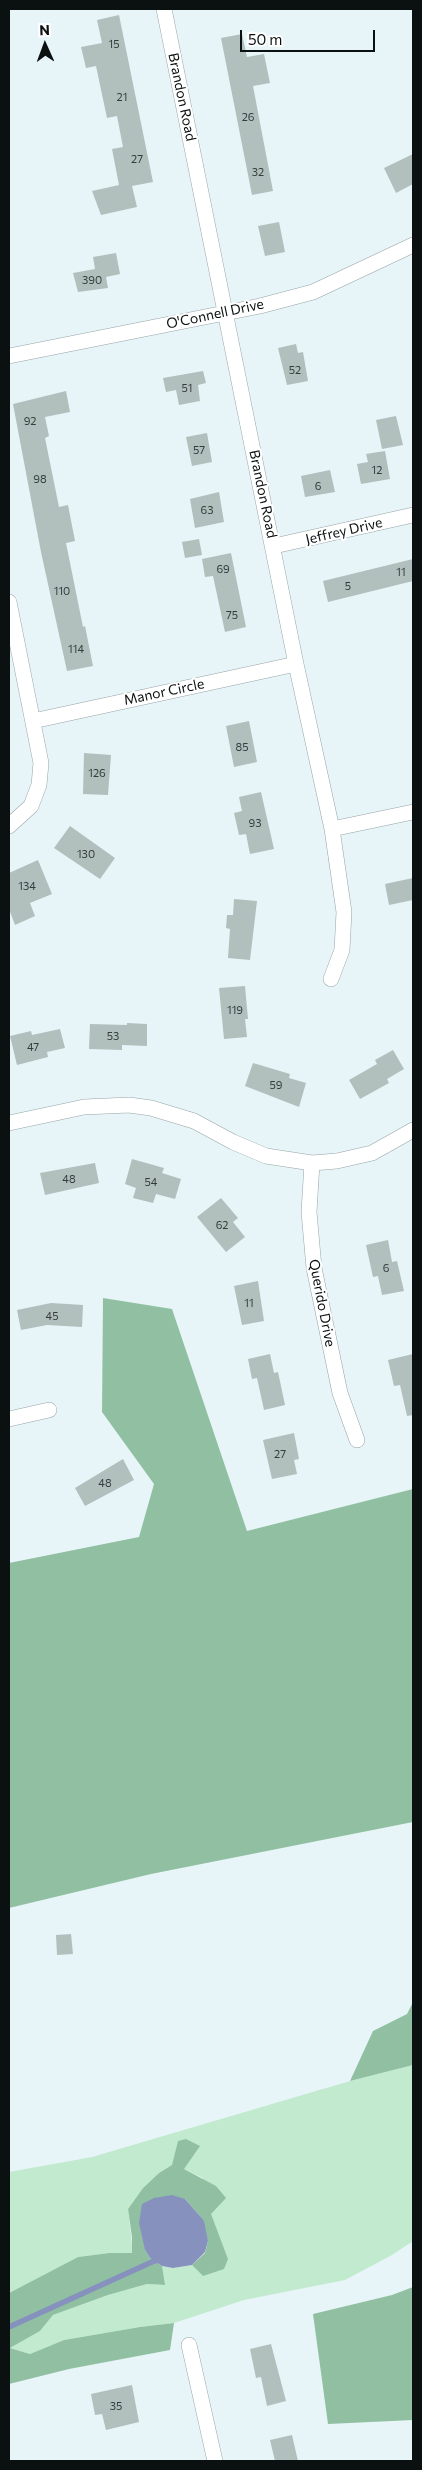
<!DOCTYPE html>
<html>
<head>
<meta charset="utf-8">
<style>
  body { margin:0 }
  #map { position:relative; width:422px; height:2470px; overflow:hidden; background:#e7f5f8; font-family:Commissioner,sans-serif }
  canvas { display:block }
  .frame { position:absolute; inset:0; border:10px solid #0b1011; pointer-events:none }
  .north { position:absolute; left:20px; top:20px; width:50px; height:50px; -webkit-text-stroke:4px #fff; paint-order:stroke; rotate:358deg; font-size:14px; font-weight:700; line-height:20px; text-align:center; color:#0b1011 }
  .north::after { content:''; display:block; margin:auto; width:18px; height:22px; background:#0b1011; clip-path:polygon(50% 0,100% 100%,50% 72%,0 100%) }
  .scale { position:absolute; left:240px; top:30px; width:135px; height:22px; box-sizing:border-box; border:2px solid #0b1011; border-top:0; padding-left:6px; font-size:15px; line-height:18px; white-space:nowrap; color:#0b1011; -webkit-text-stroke:4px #fff; paint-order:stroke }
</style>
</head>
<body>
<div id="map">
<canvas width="422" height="2470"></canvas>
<div class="frame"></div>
<div class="north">N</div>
<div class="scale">50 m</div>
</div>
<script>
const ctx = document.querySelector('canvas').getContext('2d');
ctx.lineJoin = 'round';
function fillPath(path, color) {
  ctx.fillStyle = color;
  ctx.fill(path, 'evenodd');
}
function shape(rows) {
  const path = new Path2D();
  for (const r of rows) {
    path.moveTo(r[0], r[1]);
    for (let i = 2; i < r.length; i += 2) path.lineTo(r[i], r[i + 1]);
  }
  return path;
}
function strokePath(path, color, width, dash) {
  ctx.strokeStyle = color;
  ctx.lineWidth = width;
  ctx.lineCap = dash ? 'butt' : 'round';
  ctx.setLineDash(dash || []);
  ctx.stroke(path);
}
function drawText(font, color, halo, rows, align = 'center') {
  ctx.font = font + ' Commissioner,sans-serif';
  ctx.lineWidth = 4;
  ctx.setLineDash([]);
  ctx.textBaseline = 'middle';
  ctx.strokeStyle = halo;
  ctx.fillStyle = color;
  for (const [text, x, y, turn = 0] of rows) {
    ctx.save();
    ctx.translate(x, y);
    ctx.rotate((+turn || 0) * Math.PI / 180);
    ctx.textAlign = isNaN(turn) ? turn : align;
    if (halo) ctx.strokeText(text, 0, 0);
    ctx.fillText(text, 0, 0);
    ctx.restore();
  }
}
const green = shape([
  [413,2065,413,2241,392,2255,345,2280,244,2300,174,2323,140,2327,64,2340,30,2354,10,2348,40,2331,53,2315,108,2295,147,2284,164,2285,162,2266,173,2268,192,2265,203,2276,228,2259,210,2214,203,2178,184,2169,178,2141,173,2165,159,2173,143,2188,128,2209,133,2253,109,2253,78,2257,9,2293,9,2172,92,2157,350,2081]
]);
const forest = shape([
  [103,1298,172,1309,247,1531,413,1489,413,1822,151,1874,9,1908,9,1563,139,1537,154,1484,102,1412],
  [413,2002,413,2065,350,2081,373,2031,407,2014],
  [186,2139,200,2146,184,2169,216,2186,226,2198,211,2214,228,2259,224,2269,203,2276,192,2265,205,2253,208,2241,200,2216,185,2199,145,2250,150,2258,162,2266,165,2285,147,2284,108,2295,53,2315,40,2331,10,2348,30,2354,64,2340,140,2327,174,2323,170,2350,69,2369,9,2384,9,2293,78,2257,109,2253,132,2253,132,2237,128,2209,143,2188,159,2173,172,2165,178,2141],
  [413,2287,413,2420,328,2424,313,2314,392,2295]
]);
const water = shape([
  [172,2195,185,2199,200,2216,204,2221,208,2241,205,2252,192,2265,173,2268,162,2266,150,2258,145,2250,139,2223,142,2204,154,2198]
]);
const stream = shape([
  [9,2327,154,2261,161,2260]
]);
const building = shape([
  [119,15,153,182,132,186,137,207,101,215,92,191,119,185,112,149,123,147,117,116,107,118,96,66,86,68,81,47,102,43,97,20],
  [242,34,247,57,264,54,270,83,253,86,273,191,252,195,221,38],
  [413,154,413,184,396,193,384,168],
  [279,222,285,252,265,256,258,226],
  [116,253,120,274,106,277,108,288,78,292,73,273,95,269,93,257],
  [296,344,298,353,303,352,308,381,287,385,278,348],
  [203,371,206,383,198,385,200,401,179,405,176,390,166,392,163,378],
  [66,391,70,412,45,417,49,436,45,438,59,507,68,505,75,541,66,543,83,627,85,626,93,666,67,671,41,552,13,404],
  [396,416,403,445,382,449,376,420],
  [207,433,212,462,192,466,186,437],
  [385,451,390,479,361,484,357,464,368,462,366,454],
  [330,470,335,492,305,497,301,476],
  [219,492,224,522,195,528,190,499],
  [199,539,202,555,185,558,182,542],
  [231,553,246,627,225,632,213,576,205,577,202,559],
  [413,559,413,581,328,602,323,581],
  [249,721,257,762,234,767,226,726],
  [84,753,111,755,108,795,83,794],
  [261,792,274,849,250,854,246,834,239,835,234,813,242,811,239,797],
  [70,826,115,858,100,879,54,848],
  [38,860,52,894,30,903,35,916,15,925,9,909,9,873],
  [413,878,413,900,389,905,385,884],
  [234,899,257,901,250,960,228,958,230,929,226,928,227,915,233,915],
  [245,986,248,1019,245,1019,247,1037,224,1039,219,988],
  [127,1023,147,1024,147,1046,122,1045,122,1050,89,1049,90,1024,127,1025],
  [60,1029,65,1048,47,1052,48,1057,17,1065,10,1036,31,1031,32,1035],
  [393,1050,404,1069,387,1079,389,1083,360,1099,349,1080,377,1064,375,1060],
  [253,1063,290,1074,289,1078,306,1083,299,1107,245,1086],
  [132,1159,164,1168,162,1173,181,1179,175,1199,156,1194,153,1203,133,1198,136,1188,125,1184],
  [95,1163,99,1183,45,1195,40,1173],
  [221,1198,238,1218,233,1222,245,1237,226,1252,197,1217],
  [388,1240,392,1262,397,1261,404,1291,382,1295,378,1276,373,1277,366,1245],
  [258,1281,264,1321,242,1325,234,1286],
  [51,1303,83,1305,82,1327,47,1325,21,1330,17,1310],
  [270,1354,274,1373,278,1372,285,1405,264,1410,257,1378,252,1379,248,1359],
  [413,1354,413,1415,407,1416,400,1385,394,1386,388,1360],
  [294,1433,299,1459,294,1460,297,1474,272,1479,263,1440],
  [123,1459,134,1480,85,1506,75,1488],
  [71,1934,73,1954,57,1955,56,1935],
  [271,2344,286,2401,267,2406,261,2377,256,2378,250,2349],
  [132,2385,139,2422,106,2430,102,2414,95,2415,91,2394],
  [292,2435,298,2461,275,2461,270,2440]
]);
const minor = shape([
  [164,9,296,664,332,829,344,912,342,950,331,979],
  [9,356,260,306,313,292,413,245],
  [274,546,413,515],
  [9,602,41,763,39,785,31,806,9,826],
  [33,721,296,664],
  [332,829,413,812],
  [9,1123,84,1107,129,1105,151,1108,194,1121,233,1142,266,1156,312,1163,337,1161,372,1153,413,1130],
  [312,1163,309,1212,314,1268,340,1393,357,1440],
  [9,1419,49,1410],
  [189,2345,215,2461]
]);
const numberNames = [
  ["15",114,44],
  ["21",122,97],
  ["26",248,117],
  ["27",137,159],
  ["32",258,172],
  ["390",92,280],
  ["52",295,370],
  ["51",187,388],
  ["92",30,421],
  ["57",199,450],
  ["12",377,470],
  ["98",40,479],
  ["6",318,486],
  ["63",207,510],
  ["69",223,569],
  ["11",401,572],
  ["5",348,586],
  ["110",62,591],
  ["75",232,615],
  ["114",76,649],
  ["85",242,747],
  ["126",97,773],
  ["93",255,823],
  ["130",86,854],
  ["134",27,886],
  ["119",235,1010],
  ["53",113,1036],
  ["47",33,1047],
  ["59",276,1085],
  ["48",69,1179],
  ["54",151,1182],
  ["62",222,1225],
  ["6",386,1268],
  ["11",249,1303],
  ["45",52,1316],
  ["27",280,1454],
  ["48",105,1483],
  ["35",116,2406]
];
const streetNames = [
  ["Brandon Road",182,97,78],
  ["O'Connell Drive",215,314,-12],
  ["Brandon Road",263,494,78],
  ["Jeffrey Drive",344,531,-13],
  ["Manor Circle",164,692,-12],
  ["Querido Drive",322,1303,79]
];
fillPath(green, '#c2eacf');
fillPath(forest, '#90c0a1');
fillPath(water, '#8691be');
strokePath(stream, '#8691be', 5.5);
fillPath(building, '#b1bfbd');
strokePath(minor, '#97a4a7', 16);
strokePath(minor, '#fff', 15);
drawText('11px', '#343c3c', null, numberNames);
drawText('14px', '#0b1011', '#fff', streetNames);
</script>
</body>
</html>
